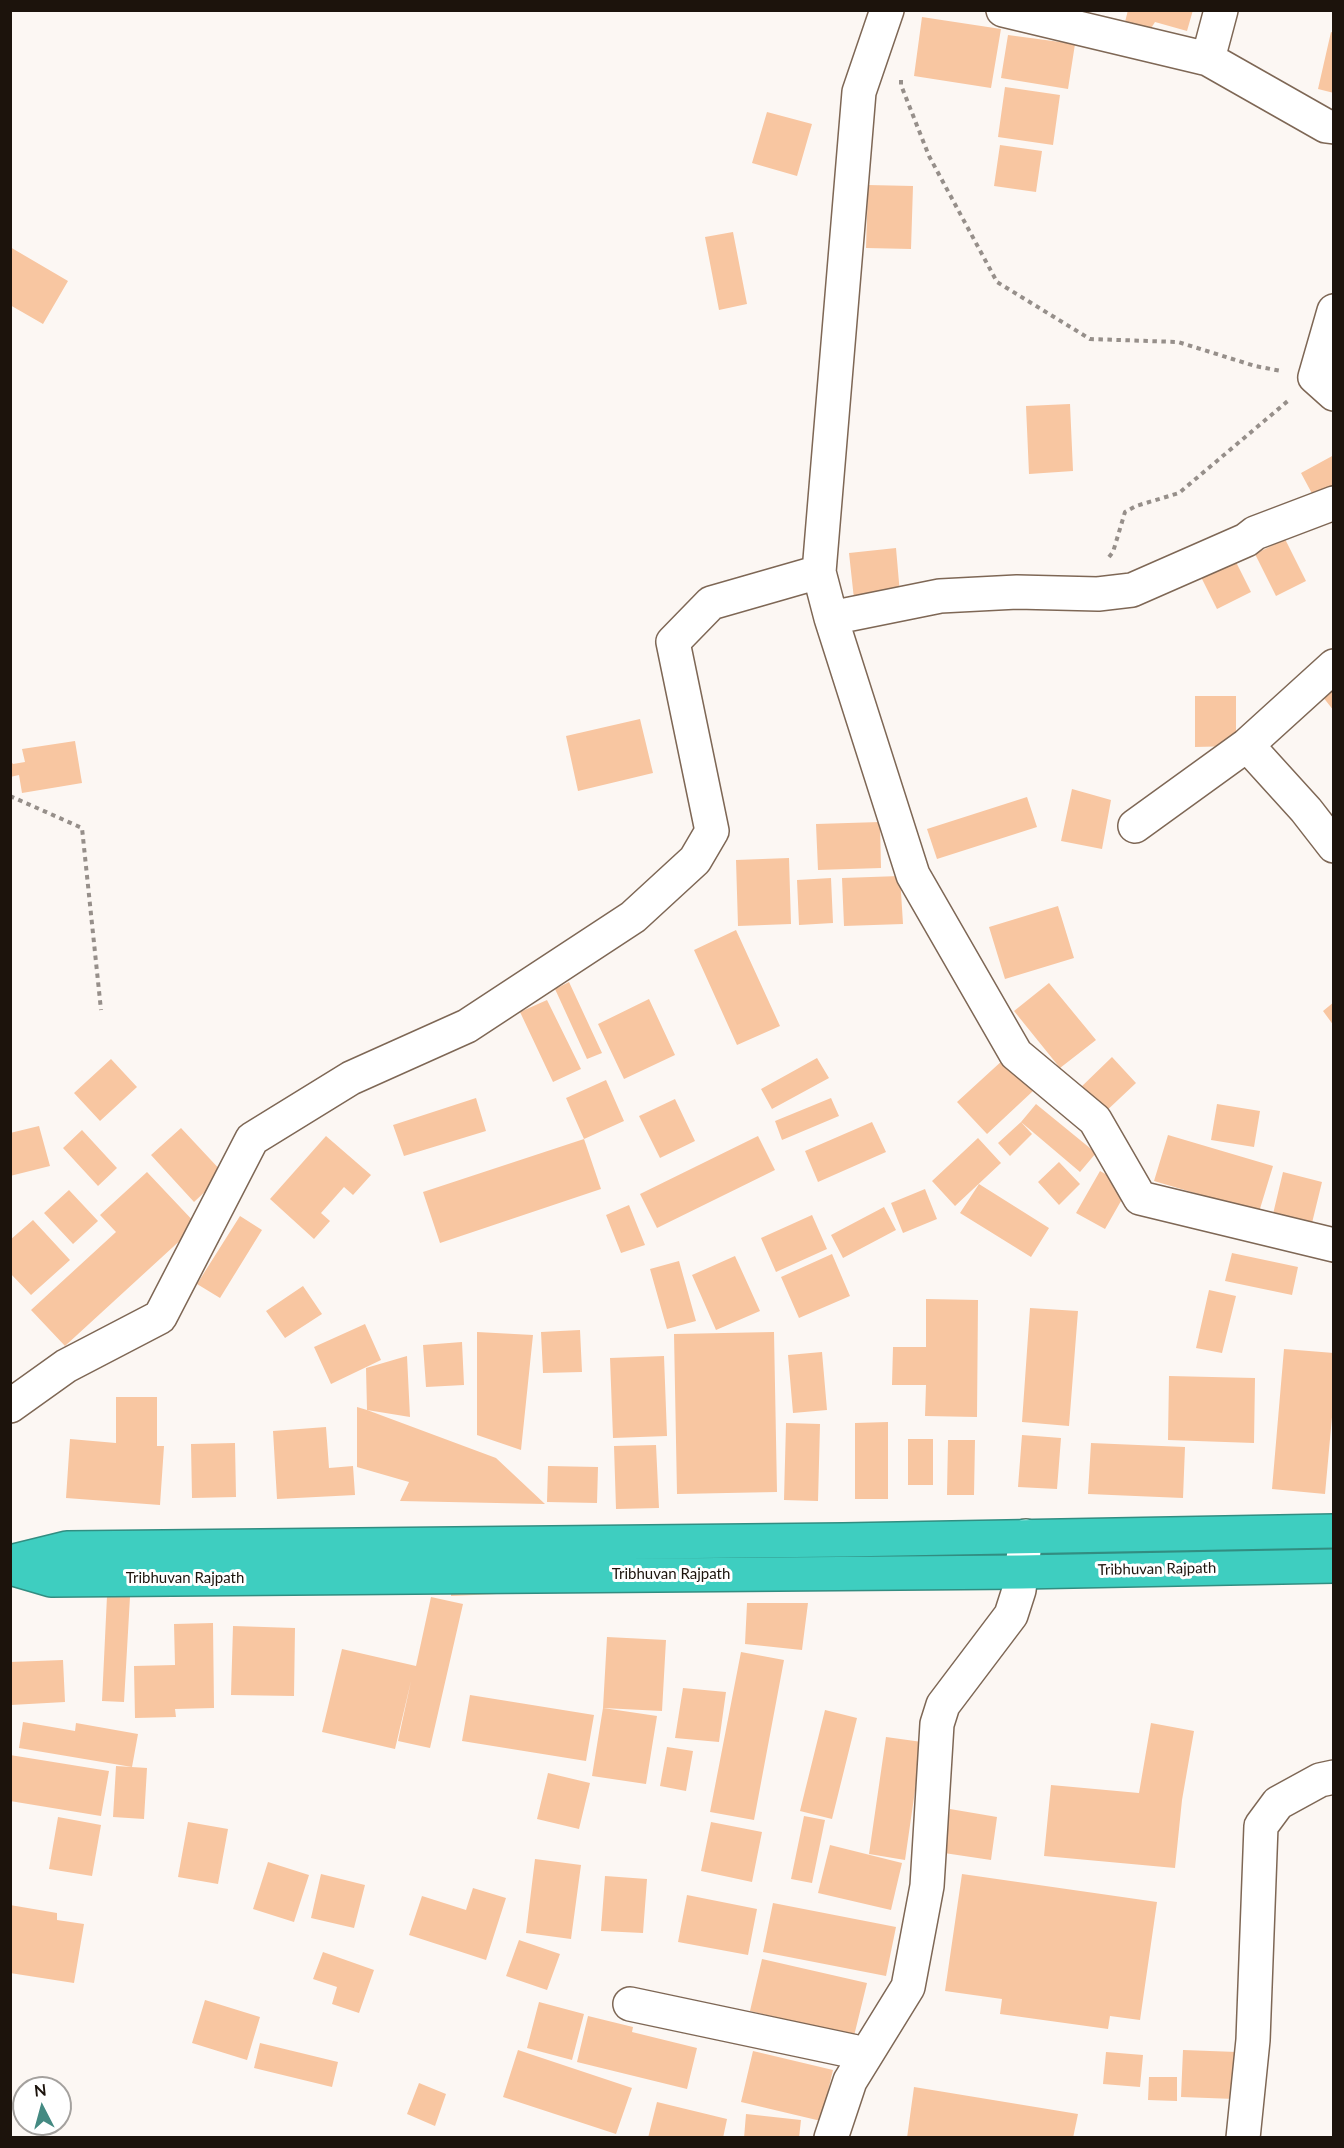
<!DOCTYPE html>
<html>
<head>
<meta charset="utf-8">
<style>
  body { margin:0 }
  #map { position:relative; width:1344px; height:2148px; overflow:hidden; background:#fcf7f3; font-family:Lato,sans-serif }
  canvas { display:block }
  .frame { position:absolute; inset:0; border:12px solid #1c130c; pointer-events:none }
  .north { position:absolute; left:12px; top:2076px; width:60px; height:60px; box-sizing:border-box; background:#fff; border:2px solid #a4a19e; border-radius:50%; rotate:354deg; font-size:16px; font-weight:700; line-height:24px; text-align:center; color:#1c130c }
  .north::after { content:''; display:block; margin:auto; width:21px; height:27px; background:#448a82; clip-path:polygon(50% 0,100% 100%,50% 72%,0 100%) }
</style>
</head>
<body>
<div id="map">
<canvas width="1344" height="2148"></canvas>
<div class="frame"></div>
<div class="north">N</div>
</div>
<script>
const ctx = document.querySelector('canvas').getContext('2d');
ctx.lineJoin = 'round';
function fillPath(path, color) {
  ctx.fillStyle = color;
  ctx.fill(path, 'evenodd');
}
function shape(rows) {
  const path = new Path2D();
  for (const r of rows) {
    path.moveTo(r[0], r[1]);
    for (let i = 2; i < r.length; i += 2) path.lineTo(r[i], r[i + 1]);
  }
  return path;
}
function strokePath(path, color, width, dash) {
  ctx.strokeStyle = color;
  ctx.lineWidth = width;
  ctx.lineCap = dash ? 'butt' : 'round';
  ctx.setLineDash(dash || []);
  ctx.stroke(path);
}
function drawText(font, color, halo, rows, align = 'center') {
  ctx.font = font + ' Lato,sans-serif';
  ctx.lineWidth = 6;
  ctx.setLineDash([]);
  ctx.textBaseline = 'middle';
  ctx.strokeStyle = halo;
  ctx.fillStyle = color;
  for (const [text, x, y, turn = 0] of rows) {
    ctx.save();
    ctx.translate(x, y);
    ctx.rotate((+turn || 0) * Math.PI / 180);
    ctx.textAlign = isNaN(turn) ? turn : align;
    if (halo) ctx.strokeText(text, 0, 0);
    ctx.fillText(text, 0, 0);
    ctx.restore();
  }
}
const building = shape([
  [1128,10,1193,10,1187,31,1155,22,1150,30,1125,22],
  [922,17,1001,29,991,88,914,76],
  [1331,32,1334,33,1334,93,1318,89],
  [1008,35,1075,44,1068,89,1001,78],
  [1005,87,1060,95,1053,145,998,137],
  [767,112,812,124,797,176,752,163],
  [1000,145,1042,151,1036,192,994,186],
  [868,185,913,186,911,249,866,248],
  [733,232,747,304,719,310,705,237],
  [10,247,68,281,43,324,10,305],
  [1070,404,1073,471,1029,474,1026,406],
  [1334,455,1334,491,1316,501,1301,473],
  [1285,539,1306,581,1276,596,1255,554],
  [896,548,900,594,854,599,849,553],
  [1233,556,1251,592,1217,609,1199,573],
  [1334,673,1334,711,1315,687],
  [1195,696,1236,696,1236,746,1195,747],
  [640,719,653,773,578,791,566,736],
  [75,741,82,783,22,793,19,775,10,777,10,760,13,764,25,762,22,749],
  [1072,789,1111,800,1102,849,1061,841],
  [1027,797,1037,827,937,859,927,829],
  [880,822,881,868,818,870,816,824],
  [789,858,791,924,738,926,736,860],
  [900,876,903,924,844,926,842,878],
  [831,878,833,923,799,925,797,880],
  [1058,906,1074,958,1005,979,989,927],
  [736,930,780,1026,737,1045,694,950],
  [569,982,602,1053,587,1059,555,989],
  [1049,983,1096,1040,1060,1068,1014,1011],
  [649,999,675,1055,624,1079,598,1024],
  [547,1000,581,1069,553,1082,520,1012],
  [1334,1002,1334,1026,1323,1011],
  [1112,1057,1136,1083,1102,1115,1078,1090],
  [817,1058,829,1078,772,1109,761,1089],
  [111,1059,137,1087,100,1121,74,1093],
  [1004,1059,1033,1091,987,1134,957,1102],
  [606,1080,624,1121,584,1139,566,1098],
  [476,1098,486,1131,404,1156,393,1125],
  [831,1098,839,1116,782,1140,775,1121],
  [675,1099,695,1141,660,1158,639,1116],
  [1036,1104,1096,1153,1080,1172,1021,1122],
  [1217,1104,1260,1111,1254,1147,1211,1140],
  [872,1122,886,1152,818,1182,805,1151],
  [1021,1122,1032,1134,1010,1156,998,1143],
  [39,1126,50,1166,10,1176,10,1133],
  [181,1128,224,1174,194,1202,151,1155],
  [82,1130,117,1168,98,1186,63,1148],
  [1168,1135,1273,1166,1259,1212,1154,1181],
  [326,1136,371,1175,353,1195,344,1187,321,1213,330,1221,314,1239,270,1199],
  [758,1136,775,1170,657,1228,640,1194],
  [978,1138,1001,1163,955,1206,932,1181],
  [584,1139,601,1189,440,1243,423,1192],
  [1059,1162,1080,1184,1059,1205,1038,1182],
  [1100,1171,1129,1187,1105,1229,1076,1213],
  [147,1172,197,1225,65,1346,31,1310,116,1232,100,1215],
  [1283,1172,1322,1182,1312,1223,1273,1214],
  [979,1184,1049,1228,1031,1257,960,1213],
  [925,1189,937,1219,903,1233,891,1203],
  [69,1190,98,1221,73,1244,44,1213],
  [629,1205,645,1245,621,1253,606,1215],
  [884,1207,896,1230,843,1258,831,1235],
  [812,1215,827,1249,776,1272,761,1238],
  [240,1216,262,1230,220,1298,197,1284],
  [33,1220,70,1260,31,1295,10,1273,10,1240],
  [1232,1253,1298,1267,1292,1295,1225,1281],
  [832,1254,850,1296,799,1318,781,1277],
  [735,1256,760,1311,716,1330,692,1275],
  [679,1261,696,1321,667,1329,650,1269],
  [303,1286,322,1314,285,1338,266,1311],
  [1209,1290,1236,1296,1222,1353,1196,1348],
  [926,1299,978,1300,977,1417,925,1416,926,1385,892,1385,893,1347,926,1347],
  [1030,1308,1078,1311,1069,1426,1022,1422],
  [365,1324,381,1360,331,1384,314,1347],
  [580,1330,582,1372,543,1373,541,1332],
  [477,1332,533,1335,521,1450,477,1435],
  [774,1332,777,1492,677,1494,674,1334],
  [462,1342,464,1385,426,1387,423,1345],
  [1284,1349,1334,1353,1334,1395,1325,1494,1272,1489],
  [822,1352,827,1410,793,1413,788,1355],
  [407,1356,410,1417,367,1410,496,1458,545,1504,400,1501,409,1482,357,1467,357,1407,367,1410,366,1368],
  [664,1356,667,1436,613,1438,610,1358],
  [1169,1376,1255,1378,1254,1443,1168,1440],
  [116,1397,157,1397,157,1446,164,1446,160,1505,66,1498,70,1439,116,1443],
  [888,1422,888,1499,855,1499,855,1423],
  [786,1423,820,1424,818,1501,784,1500],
  [326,1427,329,1468,353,1466,355,1495,277,1499,273,1431],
  [1022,1435,1061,1438,1057,1489,1018,1487],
  [908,1439,933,1439,933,1485,908,1485],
  [948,1440,975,1440,974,1495,947,1495],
  [235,1443,236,1497,192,1498,191,1444],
  [1091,1443,1185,1447,1183,1498,1088,1494],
  [656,1445,659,1508,616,1509,614,1446],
  [548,1466,598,1467,597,1503,547,1502],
  [497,1581,497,1594,451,1596,451,1584],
  [107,1596,130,1597,124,1702,102,1701],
  [431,1597,463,1604,430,1748,398,1741,411,1681,395,1749,322,1732,342,1649,416,1666],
  [747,1603,808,1603,802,1650,745,1644],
  [213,1623,214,1708,175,1709,176,1717,135,1718,134,1666,175,1665,174,1624],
  [233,1626,295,1628,294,1696,231,1695],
  [607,1637,666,1640,662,1711,603,1708],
  [741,1652,784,1660,754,1820,710,1812],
  [63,1660,65,1702,11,1705,10,1662],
  [683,1688,726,1692,719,1742,675,1738],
  [470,1695,594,1715,586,1761,462,1741],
  [603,1708,657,1716,646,1784,592,1776],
  [825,1710,857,1718,832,1819,800,1811],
  [23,1722,75,1731,76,1723,138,1734,132,1767,19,1748],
  [1151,1723,1194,1731,1182,1800,1175,1868,1044,1856,1051,1785,1139,1793],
  [886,1737,922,1742,905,1860,869,1854],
  [667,1747,693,1751,686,1791,660,1786],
  [10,1755,109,1771,101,1816,10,1801],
  [116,1766,147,1768,144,1819,113,1817],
  [548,1773,590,1783,579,1829,537,1819],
  [950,1809,997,1817,991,1860,944,1853],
  [804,1816,825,1820,812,1883,791,1879],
  [58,1817,101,1825,92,1876,49,1869],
  [188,1822,228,1829,218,1884,178,1877],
  [711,1822,762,1832,752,1882,701,1871],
  [830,1845,902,1863,891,1910,818,1893],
  [535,1859,581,1865,571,1939,526,1933],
  [268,1862,309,1875,294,1922,253,1909],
  [321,1874,365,1885,354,1928,311,1918],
  [962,1874,1157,1902,1140,2020,1110,2016,1108,2029,1000,2014,1002,1999,945,1991],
  [605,1876,647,1879,643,1933,601,1931],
  [473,1888,506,1898,486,1960,409,1935,422,1896,466,1910],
  [687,1895,757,1909,748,1955,678,1942],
  [773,1903,896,1927,886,1976,763,1952],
  [10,1905,57,1913,57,1920,84,1924,74,1983,10,1973],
  [519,1940,560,1954,547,1990,506,1976],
  [323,1952,374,1970,359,2013,332,2004,337,1987,313,1979],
  [762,1959,867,1983,854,2036,750,2011],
  [205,2000,260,2017,247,2060,192,2043],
  [539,2002,584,2014,572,2060,527,2048],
  [588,2016,633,2027,632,2032,697,2048,687,2089,577,2062],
  [260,2043,338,2062,332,2087,254,2068],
  [518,2050,632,2088,616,2134,503,2097],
  [1183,2050,1237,2052,1235,2099,1181,2097],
  [753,2051,833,2070,821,2121,741,2102],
  [1106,2052,1143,2055,1140,2087,1103,2084],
  [1149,2077,1177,2077,1177,2101,1148,2100],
  [419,2083,446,2094,435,2126,407,2114],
  [914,2087,1078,2114,1073,2138,907,2138],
  [657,2102,727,2119,723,2138,648,2138],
  [746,2114,801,2120,799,2138,744,2138]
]);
const path = shape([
  [901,80,901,85,929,156,997,282,1090,339,1178,342,1255,366,1281,371],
  [1109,557,1113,552,1125,512,1136,506,1179,493,1289,400],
  [10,796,82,828,101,1010]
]);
const minor = shape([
  [887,10,859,92,819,572,831,618,913,875,1016,1054,1095,1120,1140,1198,1334,1245],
  [1003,10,1208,59,1326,126,1334,127],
  [1208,59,1221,10],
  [1334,311,1315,377,1334,394],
  [831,618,940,596,1017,592,1098,594,1132,590,1246,540,1255,533,1334,503],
  [1247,745,1306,810,1334,846],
  [1135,826,1247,745,1334,666],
  [10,1406,66,1366,160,1317,252,1139,351,1078,467,1026,633,917,695,860,712,831,673,642,711,603,819,572],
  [630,2004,866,2054],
  [831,2138,850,2081,908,1987,927,1886,937,1724,943,1705,1011,1615,1019,1590,1026,1536],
  [1243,2138,1253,2040,1261,1826,1278,1803,1320,1780,1334,1777]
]);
const highway = shape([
  [10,1562,67,1548,843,1540,1334,1531],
  [10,1568,51,1580,1021,1572,1334,1566]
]);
const streetNames = [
  ["Tribhuvan Rajpath",1157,1569,-1],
  ["Tribhuvan Rajpath",671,1574],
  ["Tribhuvan Rajpath",185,1578]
];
fillPath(building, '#f8c6a1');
strokePath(minor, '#7e6755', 36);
strokePath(highway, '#328d81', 36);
strokePath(path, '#968f8a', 4, [4.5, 4.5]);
strokePath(minor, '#fff', 33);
strokePath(highway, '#3ecec0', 33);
drawText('15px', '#1c130c', '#fff', streetNames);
</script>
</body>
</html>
